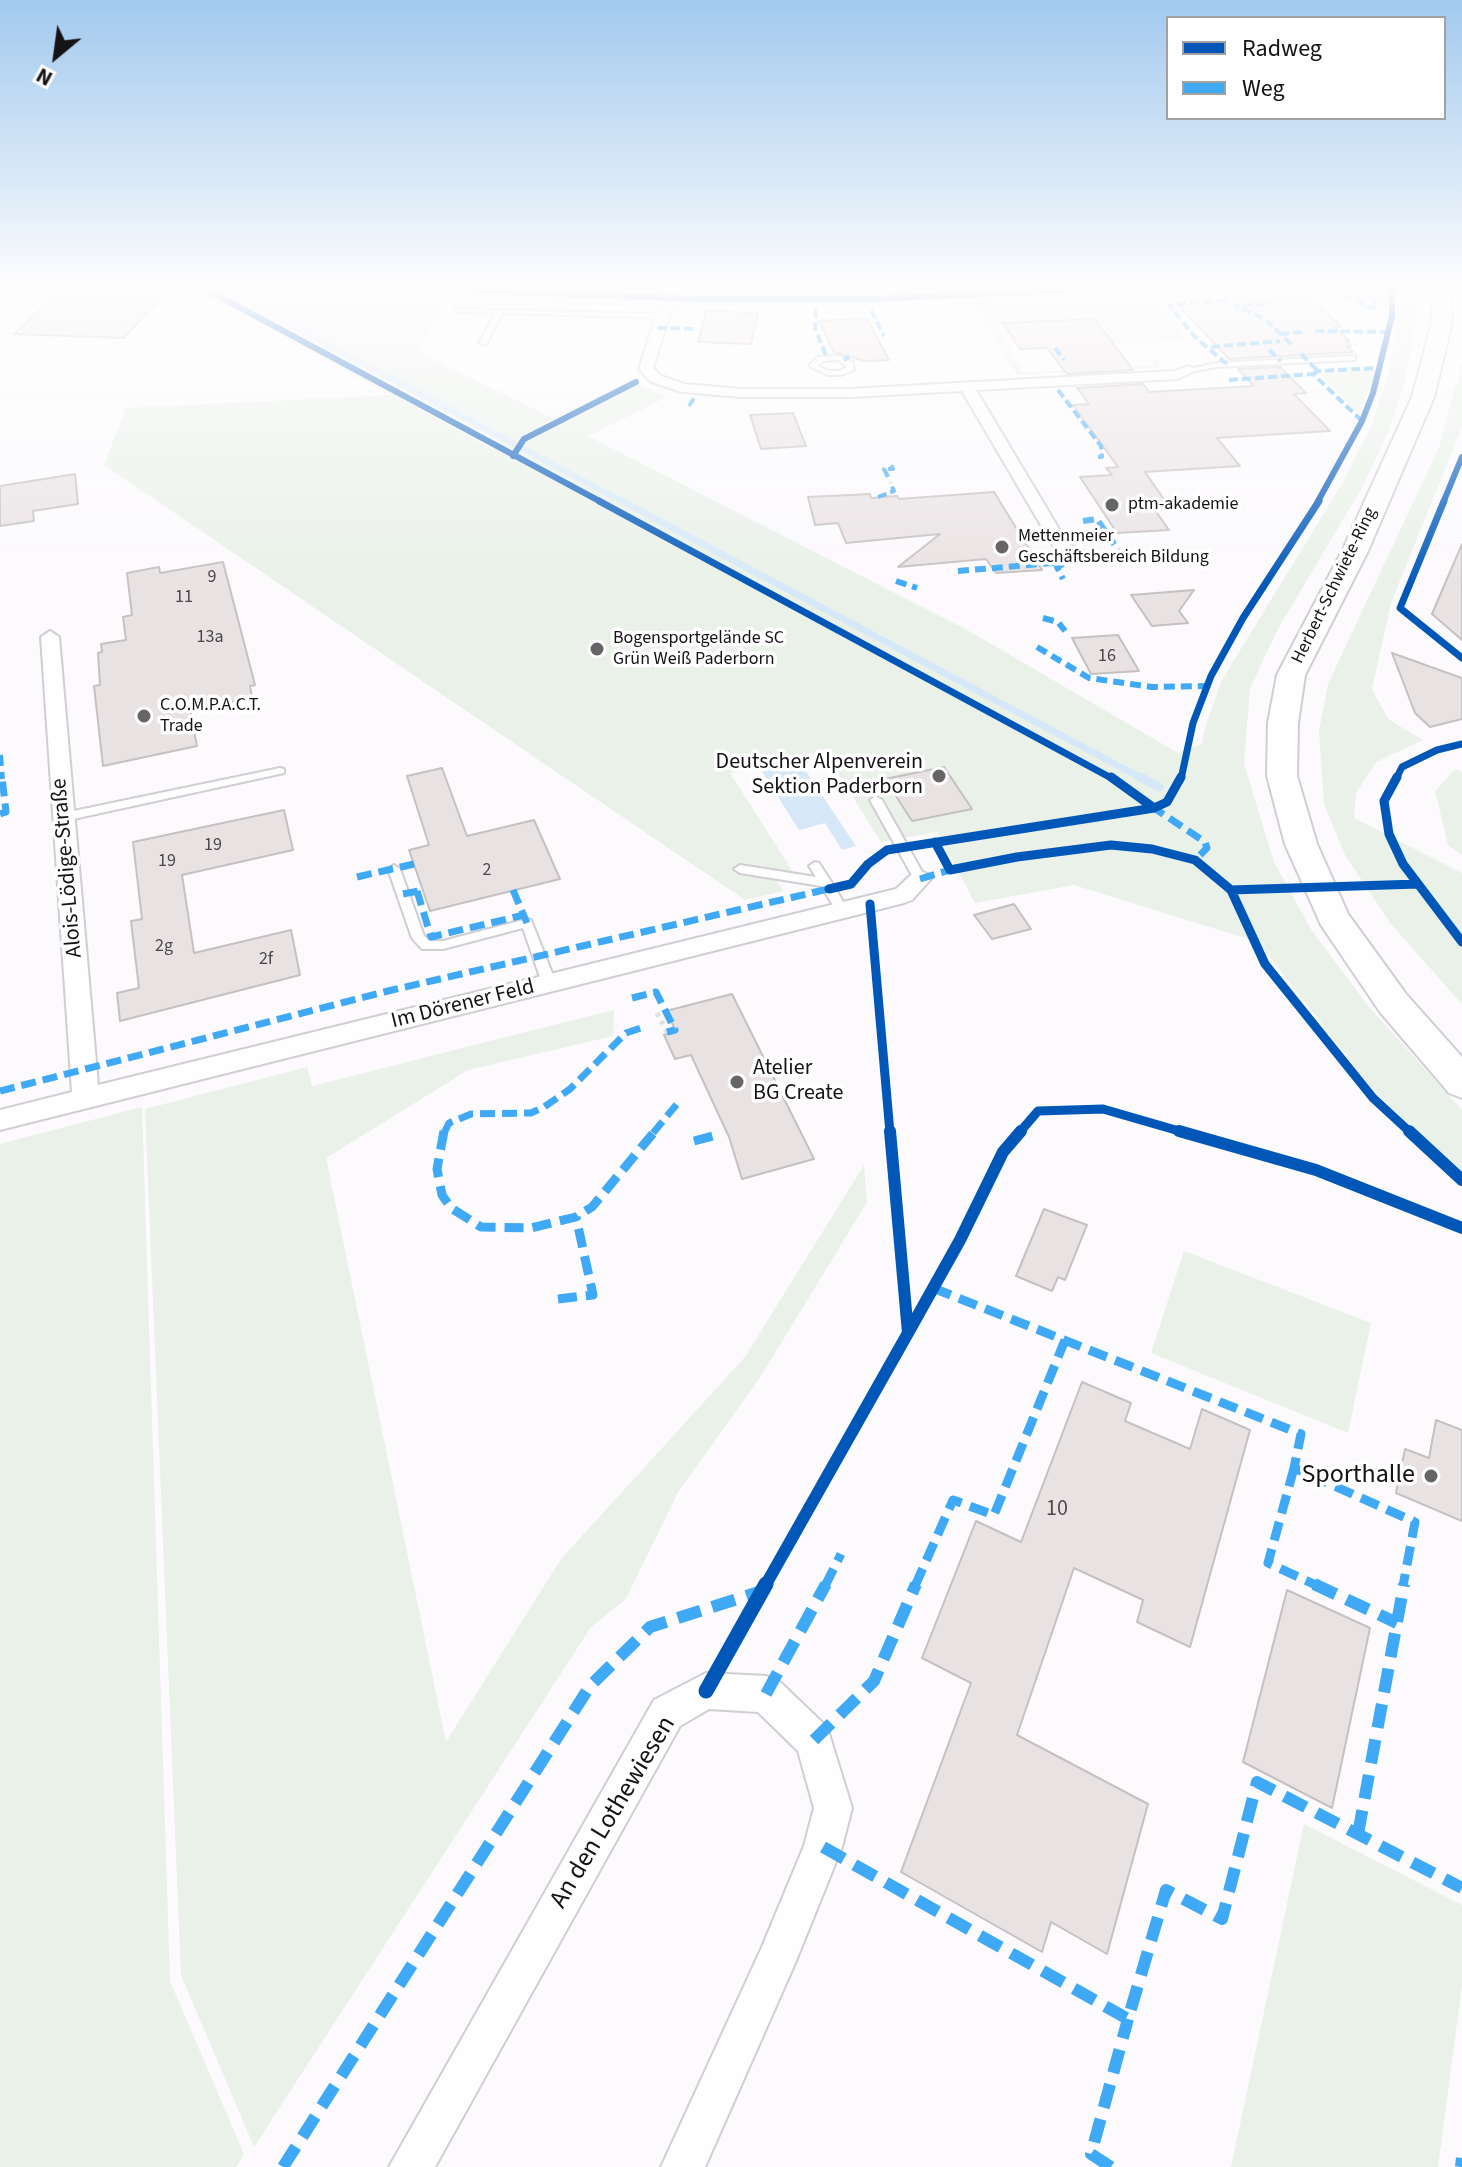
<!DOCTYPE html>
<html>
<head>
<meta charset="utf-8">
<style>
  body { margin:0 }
  #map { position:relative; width:1462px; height:2167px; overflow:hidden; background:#fcfafd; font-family:"Source Sans 3",sans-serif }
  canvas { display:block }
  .legend { position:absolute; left:1166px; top:16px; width:280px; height:104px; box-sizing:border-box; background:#fff; border:2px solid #a1a1a2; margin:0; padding:10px 14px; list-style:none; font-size:24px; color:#151316 }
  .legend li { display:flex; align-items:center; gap:16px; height:40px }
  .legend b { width:40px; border:2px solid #a1a1a2 }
  .north { position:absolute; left:16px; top:16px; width:80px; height:80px; -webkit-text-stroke:6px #fff; paint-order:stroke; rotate:209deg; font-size:22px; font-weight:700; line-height:32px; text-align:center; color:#151316 }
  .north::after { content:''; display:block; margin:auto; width:28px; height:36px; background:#151316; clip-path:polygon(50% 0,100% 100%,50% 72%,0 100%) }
</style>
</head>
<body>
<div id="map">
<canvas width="1462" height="2167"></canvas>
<ul class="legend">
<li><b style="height:10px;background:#0057b8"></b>Radweg</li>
<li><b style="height:10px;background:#3fa9f5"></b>Weg</li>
</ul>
<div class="north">N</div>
</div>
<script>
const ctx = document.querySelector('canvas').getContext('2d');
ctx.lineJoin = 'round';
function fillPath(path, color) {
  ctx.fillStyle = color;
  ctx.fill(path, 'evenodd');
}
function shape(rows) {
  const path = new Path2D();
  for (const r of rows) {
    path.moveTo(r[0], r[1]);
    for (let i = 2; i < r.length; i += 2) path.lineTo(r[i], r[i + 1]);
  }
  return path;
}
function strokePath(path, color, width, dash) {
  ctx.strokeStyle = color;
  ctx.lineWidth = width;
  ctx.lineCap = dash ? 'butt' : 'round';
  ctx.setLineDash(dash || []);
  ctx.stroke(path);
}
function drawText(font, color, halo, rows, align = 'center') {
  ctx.font = font + ' "Source Sans 3",sans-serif';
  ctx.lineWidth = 7;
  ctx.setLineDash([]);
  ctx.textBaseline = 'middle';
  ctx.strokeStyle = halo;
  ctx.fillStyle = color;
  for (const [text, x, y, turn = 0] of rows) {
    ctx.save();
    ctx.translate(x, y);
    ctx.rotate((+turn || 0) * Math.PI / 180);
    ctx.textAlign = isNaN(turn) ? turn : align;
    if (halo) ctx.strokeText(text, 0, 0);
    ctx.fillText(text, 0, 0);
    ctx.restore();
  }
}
const green = shape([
  [189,286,196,286,492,449,503,443,207,286,326,286,641,299,643,307,448,301,417,351,552,418,629,382,521,436,531,437,637,384,667,397,588,436,969,631,1178,753,1202,744,1205,727,1222,680,1343,482,1372,424,1389,372,1402,293,1407,288,1415,293,1416,316,1407,374,1390,428,1363,486,1279,627,1250,688,1244,764,1274,862,1312,931,1369,1007,1462,1110,1462,1171,1378,1096,1258,942,1074,885,975,903,937,832,881,842,824,751,730,773,793,872,777,882,784,891,745,900,104,465,126,408,391,395],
  [414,286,624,288,643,295],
  [1055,286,1081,288,874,299,712,298,731,292,873,293],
  [1186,286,1204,286,1208,290,1153,300,1190,341,1117,345,1096,318,996,323,1023,372,1154,365,1151,360,1157,360,1162,367,1159,368,1017,375,969,299],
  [1306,286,1387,286,1387,309,1365,310,1359,303,1347,304,1331,296,1312,297,1303,289],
  [1462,362,1462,427,1391,603,1372,689,1388,719,1423,740,1376,762,1356,793,1354,818,1462,873,1462,1004,1391,924,1345,855,1324,804,1319,731,1328,684,1439,447],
  [1365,370,1375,371,1360,415,1319,373],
  [1455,769,1462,772,1462,855,1448,845,1435,791],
  [614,1010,613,1036,468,1070,326,1158,446,1742,561,1559,745,1357,864,1165,867,1202,761,1376,678,1492,626,1599,591,1627,254,2147,181,1975,145,1109,307,1067,312,1086],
  [142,1107,170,1981,244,2154,236,2167,0,2167,0,1144],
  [1184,1251,1371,1323,1348,1433,1151,1353],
  [1304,1824,1462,1905,1462,1985,1438,2167,1231,2167]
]);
const water = shape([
  [799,761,856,846,842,850,825,823,799,830,761,770]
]);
const streamFar2 = shape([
  [219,286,625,503]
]);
const streamFar1 = shape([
  [622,501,1143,779]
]);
const stream = shape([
  [1140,777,1159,787]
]);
const building = shape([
  [65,286,157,286,152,291,166,292,124,338,14,334,65,286],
  [1309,298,1341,326,1334,327,1350,341,1346,341,1351,346,1346,346,1353,352,1229,359,1178,305,1309,298],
  [706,311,758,313,751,344,698,342,706,311],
  [867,318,889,360,864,361,834,352,819,321,867,318],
  [1095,319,1133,370,1067,374,1047,348,1020,349,1003,323,1095,319],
  [1280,367,1306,393,1294,394,1330,431,1217,438,1240,466,1145,472,1168,505,1152,506,1169,530,1117,533,1080,477,1112,475,1106,468,1118,467,1073,405,1089,404,1077,388,1143,384,1149,392,1254,386,1238,369,1280,367],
  [793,413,806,446,761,449,750,415,793,413],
  [75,474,78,504,33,511,34,521,0,526,0,486,75,474],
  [994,492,1042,570,996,573,986,559,898,567,940,534,846,543,838,523,815,525,808,497,870,494,871,498,897,496,899,499,994,492],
  [1462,544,1462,640,1432,614,1462,544],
  [223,562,255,685,250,686,252,698,190,710,197,746,103,766,94,686,100,685,98,653,102,652,101,644,126,640,123,617,132,615,127,573,159,567,160,573,223,562],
  [1194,590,1179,611,1188,623,1152,626,1131,595,1194,590],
  [1118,635,1139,671,1091,674,1072,638,1118,635],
  [1392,653,1462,678,1462,719,1430,727,1415,713,1392,653],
  [944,767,972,809,912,821,885,779,944,767],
  [442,768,467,836,534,820,560,879,430,911,409,850,429,845,407,776,442,768],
  [284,810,293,850,182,875,194,953,291,930,300,975,120,1021,117,993,139,988,131,921,142,919,133,842,284,810],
  [1014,904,1031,929,992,939,974,915,1014,904],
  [732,994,814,1159,742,1179,729,1137,691,1055,675,1059,664,1035,676,1031,666,1011,732,994],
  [1044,1209,1087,1225,1065,1280,1058,1277,1052,1291,1016,1276,1044,1209],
  [1082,1382,1131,1403,1125,1421,1190,1449,1202,1409,1250,1430,1190,1647,1137,1622,1143,1600,1074,1568,1017,1735,1148,1804,1107,1954,1051,1922,1042,1952,901,1872,971,1683,922,1658,976,1521,1021,1542,1082,1382],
  [1436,1420,1462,1430,1462,1521,1396,1493,1405,1449,1429,1458,1436,1420],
  [1287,1590,1370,1628,1332,1808,1243,1762,1287,1590]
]);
const pathFar1 = shape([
  [1229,300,1233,303],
  [1303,332,1315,331],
  [890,482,891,485]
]);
const path = shape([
  [657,1013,667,1032]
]);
const service = shape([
  [455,309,662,314,666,316,662,318,502,313,487,343,483,345,479,343,495,313,457,312,455,309],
  [839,356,853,362,854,370,841,375,828,375,809,366,818,357,839,356],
  [838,360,847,367,840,371,829,371,818,366,823,361,838,360],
  [1352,356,1355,356,1355,360,1216,367,1189,372,1185,370,1216,363,1352,356],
  [280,768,284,769,284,773,64,821,58,817,64,813,280,768],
  [876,796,882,800,926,879,924,882,920,883,914,879,870,800,876,796],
  [815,862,819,863,832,883,848,910,846,913,838,913,821,886,740,873,734,869,740,865,816,877,809,866,815,862],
  [394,865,400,869,424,936,430,941,443,941,527,919,531,920,556,983,554,986,544,986,542,983,523,928,443,949,422,949,412,938,388,869,394,865]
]);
const minor = shape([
  [681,286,693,286,688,301,671,311,653,368,661,376,684,384,741,389,850,389,1175,371,1189,366,1196,370,1178,379,976,390,1068,544,1091,554,1082,559,1056,551,962,391,850,397,741,397,682,392,651,382,639,369,658,309,677,296,681,286],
  [50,631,59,637,98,1085,896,889,912,874,920,871,928,874,931,879,912,900,904,903,0,1130,0,1110,72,1092,41,637,50,631],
  [706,1673,766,1676,779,1681,827,1727,852,1808,842,1847,796,1961,705,2167,661,2167,762,1947,804,1846,814,1808,798,1751,758,1712,709,1709,680,1726,435,2167,389,2167,654,1700,706,1673]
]);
const secondary = shape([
  [820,286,1021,286,1012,292,829,292,820,286],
  [1433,286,1451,286,1452,322,1434,397,1368,551,1305,675,1298,723,1297,776,1317,844,1348,914,1406,994,1462,1057,1462,1098,1449,1093,1380,1012,1321,925,1285,844,1267,776,1268,723,1277,675,1342,551,1412,397,1432,322,1433,286]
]);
const quietFar4 = shape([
  [1210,286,1228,298,1298,290,1297,286],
  [1298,290,1310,292,1318,288,1354,287,1370,295,1378,307,1365,308],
  [1331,293,1360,301,1367,308],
  [1266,304,1235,306,1265,319,1293,346],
  [816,309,815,328,827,358],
  [871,310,884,336],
  [658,328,694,329],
  [1315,331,1387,332],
  [1280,334,1303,332],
  [1211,347,1280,341],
  [1055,348,1064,360],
  [1269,350,1281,361],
  [1301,354,1318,371],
  [844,360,849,357],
  [1227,364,1195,337,1169,305,1229,300],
  [1313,374,1318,371,1379,368],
  [1229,380,1313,374,1362,421],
  [1058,390,1101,446,1102,457,1098,457],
  [689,406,694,398],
  [888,477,884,469,893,469,891,464],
  [878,497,894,491,891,485]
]);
const quietFar3 = shape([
  [1083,521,1097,519,1118,550],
  [1063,564,1057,567,1063,579],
  [958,571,1065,562,1082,554],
  [896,581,917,588],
  [1043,618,1058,622,1065,631],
  [1037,647,1089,678,1152,687,1206,686],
  [0,755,2,779]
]);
const quietFar2 = shape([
  [1151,806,1205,842,1207,848,1195,860],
  [0,814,6,812,2,777],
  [357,877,414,864],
  [920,879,950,870],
  [513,890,527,923],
  [417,891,431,937,524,915],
  [403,894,423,890],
  [632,998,656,992,675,1030,667,1032],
  [0,1091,388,991,837,887],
  [444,1133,449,1123,471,1114,531,1113,544,1107,570,1089,626,1033,644,1027],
  [653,1133,677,1104]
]);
const quietFar1 = shape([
  [444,1131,437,1169,442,1195,451,1208,481,1227,531,1228,576,1217,592,1207,655,1131],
  [694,1141,717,1135],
  [933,1288,1301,1434,1294,1468,1415,1522,1403,1586],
  [558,1299,593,1295,576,1217],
  [1294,1468,1268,1563,1318,1586],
  [825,1586,841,1554],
  [915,1586,953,1500,994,1515,1065,1340]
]);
const quiet = shape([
  [1314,1584,1397,1623],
  [766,1694,826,1584],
  [814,1740,874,1681,916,1584],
  [1358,1834,1404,1584],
  [823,1847,1128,2019,1166,1890,1222,1919,1257,1782,1462,1888],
  [283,2167,590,1686,650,1627,762,1591],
  [1111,2167,1091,2154,1128,2019],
  [1461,2167,1462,2158]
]);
const cyclewayFar4 = shape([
  [200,286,603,503],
  [367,286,698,299,874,299,1158,286],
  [513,456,524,439,636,382],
  [1317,503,1362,421,1373,393,1392,316,1392,286],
  [1443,503,1462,457]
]);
const cyclewayFar3 = shape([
  [599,501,1113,779],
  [1444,501,1400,608,1462,658],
  [1181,779,1193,723,1211,676,1243,618,1319,501],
  [1396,779,1402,767,1437,750,1462,744]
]);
const cyclewayFar2 = shape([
  [1111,777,1154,808],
  [1397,777,1384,801,1389,834,1403,864,1462,942],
  [935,842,950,870,1017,857,1111,845,1152,849,1195,860,1231,890,1265,964,1373,1098,1411,1133],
  [829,889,851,884,868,864,887,850,1154,808,1167,802,1181,777],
  [1231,890,1418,884],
  [870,904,890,1133],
  [1019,1133,1038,1111,1103,1109,1186,1133]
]);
const cyclewayFar1 = shape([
  [1179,1131,1316,1170,1462,1228],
  [1409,1131,1462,1180],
  [908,1333,960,1240,1003,1152,1021,1131],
  [765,1586,908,1333,890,1131]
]);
const cycleway = shape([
  [706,1691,766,1584]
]);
const markers = [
  [1112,505,8,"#666467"],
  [1002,547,8,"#666467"],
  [597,649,8,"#666467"],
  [144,716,8,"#666467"],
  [939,776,8,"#666467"],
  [737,1082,8,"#666467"],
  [1431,1476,8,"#666467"]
];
const farPoinames = [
  ["ptm-akademie",1128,505],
  ["Mettenmeier",1018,537],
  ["Geschäftsbereich Bildung",1018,558],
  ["Bogensportgelände SC",613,639],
  ["Grün Weiß Paderborn",613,660],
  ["C.O.M.P.A.C.T.",160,706],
  ["Trade",160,727]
];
const numberNames = [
  ["9",212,578],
  ["11",184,598],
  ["13a",210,638],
  ["16",1107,657],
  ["19",213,846],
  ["19",167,862],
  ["2",487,871],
  ["2g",164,947],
  ["2f",266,960]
];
const farStreetnames = [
  ["Herbert-Schwiete-Ring",1335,586,-64]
];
const poiNames = [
  ["Deutscher Alpenverein",923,763],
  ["Sektion Paderborn",923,788],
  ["Atelier",753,1069,"left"],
  ["BG Create",753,1094,"left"]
];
const streetNames = [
  ["Alois-Lödige-Straße",68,868,-95],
  ["Im Dörener Feld",463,1005,-14]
];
const nearNumbernames = [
  ["10",1057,1510]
];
const nearPoinames = [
  ["Sporthalle",1415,1476]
];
const nearStreetnames = [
  ["An den Lothewiesen",614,1813,-59]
];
fillPath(green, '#e9f1e8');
fillPath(water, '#d6e8f7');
strokePath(streamFar2, '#d6e8f7', 6);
strokePath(streamFar1, '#d6e8f7', 7);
strokePath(stream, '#d6e8f7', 9);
fillPath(building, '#e9e2e3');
strokePath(building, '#c4c1c2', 2);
strokePath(service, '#d0ced2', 4);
strokePath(minor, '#d0ced2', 4);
strokePath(secondary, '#d0ced2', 4);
strokePath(pathFar1, '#dfdfdf', 3, [2, 3]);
strokePath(path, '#dfdfdf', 5, [4, 5]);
fillPath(service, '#fffeff');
fillPath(minor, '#fffeff');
fillPath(secondary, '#fffeff');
strokePath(quietFar4, '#3fa9f5', 4, [9, 4]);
strokePath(quietFar3, '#3fa9f5', 6, [11, 6]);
strokePath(quietFar2, '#3fa9f5', 7, [15, 7]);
strokePath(quietFar1, '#3fa9f5', 9, [19, 9]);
strokePath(quiet, '#3fa9f5', 12, [24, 12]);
strokePath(cyclewayFar4, '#0057b8', 6);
strokePath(cyclewayFar3, '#0057b8', 7);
strokePath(cyclewayFar2, '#0057b8', 9);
strokePath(cyclewayFar1, '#0057b8', 12);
strokePath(cycleway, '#0057b8', 15);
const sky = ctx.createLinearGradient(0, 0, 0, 589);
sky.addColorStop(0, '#a1c9ee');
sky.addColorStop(0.49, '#fefdfe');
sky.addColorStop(1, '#fefdfe00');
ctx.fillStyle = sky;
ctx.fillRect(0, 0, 1462, 589);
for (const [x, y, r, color] of markers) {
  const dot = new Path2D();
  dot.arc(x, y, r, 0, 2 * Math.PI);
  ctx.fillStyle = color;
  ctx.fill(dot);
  strokePath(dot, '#fff', 3);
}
drawText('18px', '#151316', '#fff', farPoinames, 'left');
drawText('18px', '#4a4749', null, numberNames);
drawText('18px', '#151316', '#fff', farStreetnames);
drawText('22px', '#151316', '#fff', poiNames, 'right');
drawText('22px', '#151316', '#fff', streetNames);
drawText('22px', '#4a4749', null, nearNumbernames);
drawText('26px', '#151316', '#fff', nearPoinames, 'right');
drawText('26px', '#151316', '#fff', nearStreetnames);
</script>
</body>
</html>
